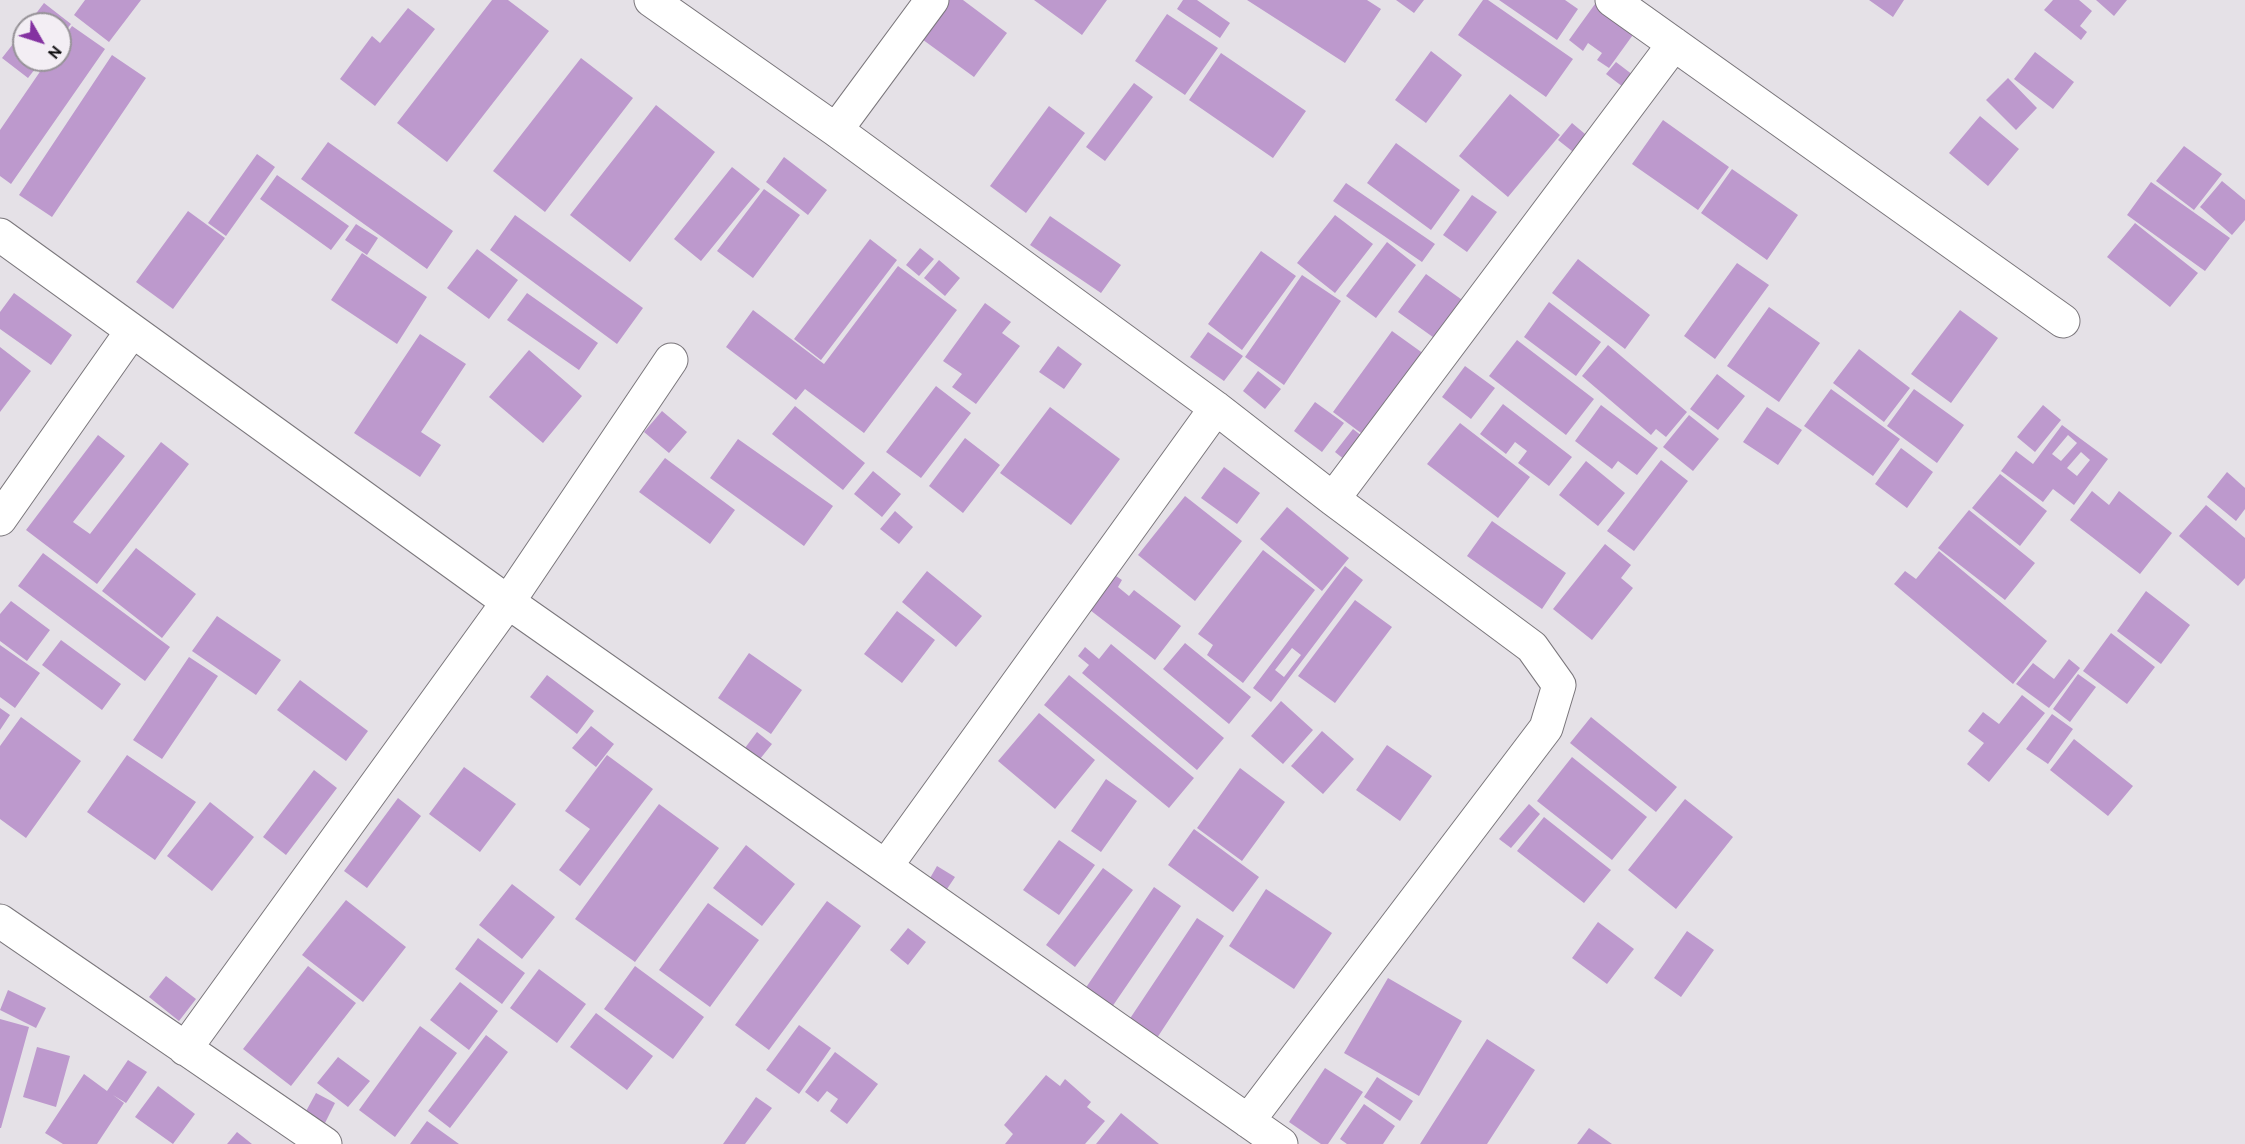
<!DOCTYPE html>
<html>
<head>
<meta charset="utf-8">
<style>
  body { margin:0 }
  #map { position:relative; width:2245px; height:1144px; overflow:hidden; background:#e5e1e7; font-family:Cabin,sans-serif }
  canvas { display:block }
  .north { position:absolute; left:12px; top:12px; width:60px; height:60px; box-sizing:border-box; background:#f3eef4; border:2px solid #979398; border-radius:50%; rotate:129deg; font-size:16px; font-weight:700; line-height:24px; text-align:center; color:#0c0b0d }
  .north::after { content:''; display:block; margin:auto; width:21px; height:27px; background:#8432a1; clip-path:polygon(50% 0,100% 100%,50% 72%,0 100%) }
</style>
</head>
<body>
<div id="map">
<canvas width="2245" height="1144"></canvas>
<div class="north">N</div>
</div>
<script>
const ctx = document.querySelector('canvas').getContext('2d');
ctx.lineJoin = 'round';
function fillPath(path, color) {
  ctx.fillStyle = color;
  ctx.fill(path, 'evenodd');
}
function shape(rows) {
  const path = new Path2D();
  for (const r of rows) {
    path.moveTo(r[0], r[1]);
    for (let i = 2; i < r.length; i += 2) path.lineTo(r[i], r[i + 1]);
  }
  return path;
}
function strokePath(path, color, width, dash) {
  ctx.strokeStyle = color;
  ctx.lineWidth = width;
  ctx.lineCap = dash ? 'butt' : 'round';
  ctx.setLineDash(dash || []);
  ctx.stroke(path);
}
const building = shape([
  [85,0,141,0,109,42,74,15],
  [492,0,508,0,549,31,447,162,397,123],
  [940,0,963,0,1007,33,974,77,915,34],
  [1034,0,1107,0,1082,35],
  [1183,0,1197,0,1230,23,1220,38,1177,9],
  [1247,0,1367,0,1381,9,1345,63],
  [1396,0,1424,0,1414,13],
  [1483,0,1488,0,1573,59,1546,97,1458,35],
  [1499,0,1565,0,1578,9,1557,40],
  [1869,0,1904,0,1893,17],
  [2053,0,2079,0,2092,11,2080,26,2087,32,2081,40,2044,10],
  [2096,0,2127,0,2114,16],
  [44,3,71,24,60,38,60,24,28,24],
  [1595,4,1635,32,1609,68,1597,60,1602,53,1588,43,1583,51,1569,40],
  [408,8,435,29,375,106,340,79,372,36,380,43],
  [1167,14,1218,48,1185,95,1135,61],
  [72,26,105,49,11,184,0,176,0,130,48,60,60,60,60,43],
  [24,30,24,60,42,60,28,78,2,58],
  [1431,51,1462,75,1426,123,1395,100],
  [2035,52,2074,82,2053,109,2014,79],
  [1221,53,1306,111,1273,158,1189,100],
  [112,55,146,78,52,217,19,195],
  [581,58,633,98,545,212,493,171],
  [1616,62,1633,75,1623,87,1606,74],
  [2008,78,2037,108,2016,130,1986,100],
  [1134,83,1153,97,1105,161,1086,147],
  [1510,94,1560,135,1508,197,1459,156],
  [656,105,715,152,630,262,570,215],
  [1049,106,1085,133,1026,213,990,186],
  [1980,116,2019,149,1988,186,1949,153],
  [1663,120,1729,167,1698,210,1632,164],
  [1572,123,1591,139,1577,155,1558,140],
  [328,142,453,231,427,269,301,179],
  [1396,143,1460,190,1431,230,1367,183],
  [2184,146,2222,174,2194,210,2156,181],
  [257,154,275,167,226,236,208,223],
  [784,157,827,190,808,215,766,182],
  [732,167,760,189,701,261,674,239],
  [1732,169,1798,215,1767,260,1701,213],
  [277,175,349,226,331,250,260,199],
  [2222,181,2245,200,2245,220,2232,235,2200,207],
  [2151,182,2230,238,2205,271,2127,215],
  [1346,183,1435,244,1422,262,1333,201],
  [764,189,800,215,753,278,717,251],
  [1472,195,1497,212,1467,252,1443,235],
  [188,211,225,238,173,309,136,282],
  [515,215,643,308,617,344,490,250],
  [1335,215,1373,244,1335,293,1297,263],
  [1050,216,1121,265,1101,293,1030,245],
  [2135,223,2198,273,2170,307,2107,257],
  [356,224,378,238,367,255,345,240],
  [870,239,897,260,821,360,794,339],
  [1387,242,1416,265,1376,318,1346,296],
  [920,248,934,259,919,276,906,265],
  [477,249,518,280,489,319,447,288],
  [1261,251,1296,276,1242,350,1208,324],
  [362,253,427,297,397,344,331,300],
  [1578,259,1650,315,1625,349,1552,293],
  [939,260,960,278,945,296,924,278],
  [1737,263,1769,285,1715,359,1684,336],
  [898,266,957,310,864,433,805,389,796,400,726,347,753,310,824,364],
  [1426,274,1465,302,1437,340,1398,312],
  [1302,275,1341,301,1284,385,1245,357],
  [14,293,72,335,51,365,0,329,0,312],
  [527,293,598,343,579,370,507,320],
  [1549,302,1601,342,1576,376,1524,337],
  [985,303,1011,322,1002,333,1020,346,976,404,952,387,962,374,943,361],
  [1769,307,1820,343,1779,402,1727,366],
  [1960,310,1998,338,1951,403,1911,374],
  [1392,331,1424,354,1365,436,1333,412],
  [1208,332,1243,356,1224,381,1190,357],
  [420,334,466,364,421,432,441,445,420,477,354,433],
  [1517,340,1594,399,1566,435,1489,376],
  [1608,345,1687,412,1666,437,1656,429,1651,435,1582,376],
  [1058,346,1082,364,1064,389,1039,372],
  [0,347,31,371,0,412],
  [1859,349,1910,388,1884,422,1833,383],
  [529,350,582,396,543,443,489,397],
  [1465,366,1495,388,1471,419,1442,397],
  [1258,371,1281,389,1265,409,1243,391],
  [1717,374,1745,396,1718,430,1690,409],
  [936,386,971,413,921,478,886,452],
  [1831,389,1900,439,1873,476,1804,426],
  [1914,389,1964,425,1937,463,1887,426],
  [1315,402,1344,423,1322,452,1294,431],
  [1503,404,1572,457,1549,486,1518,463,1527,451,1515,442,1506,454,1480,434],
  [1601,405,1658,448,1637,475,1618,461,1612,469,1575,441],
  [2043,405,2061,420,2035,452,2017,437],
  [795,406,865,463,843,490,772,434],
  [1050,407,1120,459,1071,525,1000,473],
  [1767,407,1802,430,1778,465,1743,442],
  [662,411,687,432,669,453,644,432],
  [1689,415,1719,439,1693,471,1663,447],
  [1460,423,1530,477,1498,518,1427,464],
  [2062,425,2108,459,2074,505,2053,489,2043,502,2001,471,2016,451,2033,464],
  [2068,435,2077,443,2061,461,2052,454],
  [2081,452,2090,460,2077,476,2067,468],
  [1353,429,1367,440,1350,464,1335,452],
  [98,435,125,456,73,522,90,534,161,442,189,464,97,584,26,530],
  [965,438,1000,465,963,513,929,486],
  [738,439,833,506,804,546,710,478],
  [1901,448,1933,472,1907,508,1875,484],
  [665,458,735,510,710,544,639,492],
  [1661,460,1688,481,1634,551,1607,531],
  [1586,461,1625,493,1598,526,1559,495],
  [1224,467,1260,493,1237,524,1201,498],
  [873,471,901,494,882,517,854,494],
  [2227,472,2245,488,2245,509,2236,521,2207,497],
  [2000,474,2047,511,2020,546,1972,508],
  [2092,491,2109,505,2119,491,2172,533,2140,574,2070,520],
  [1185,496,1242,541,1195,601,1138,555],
  [2206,505,2245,538,2245,578,2238,586,2179,536],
  [1287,507,1349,558,1322,591,1260,539],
  [1969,510,2035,563,2005,600,1938,548],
  [895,511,913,527,899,544,880,529],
  [1492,521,1566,573,1542,609,1467,556],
  [1605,544,1631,565,1621,578,1633,588,1592,640,1553,609],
  [136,548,196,594,162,638,102,591],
  [1263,550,1315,590,1243,683,1207,655,1213,645,1198,634],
  [1939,551,2047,641,2013,684,1894,584,1905,571,1916,579],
  [43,553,170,647,145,681,18,586],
  [1345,566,1363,580,1271,702,1253,688],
  [1292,648,1301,655,1284,677,1275,670],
  [927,571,982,616,956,647,902,602],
  [1116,576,1122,580,1118,587,1129,596,1134,590,1181,626,1155,660,1090,610],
  [2146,591,2190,625,2161,664,2117,631],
  [1355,600,1392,627,1335,703,1298,676],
  [11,601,50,630,27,661,0,641,0,614],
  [897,611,935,640,902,683,864,654],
  [217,616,281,660,256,695,192,651],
  [2111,633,2155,667,2127,704,2083,671],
  [61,640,121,684,102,710,42,665],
  [1185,643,1251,697,1229,724,1163,669],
  [1111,644,1224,738,1197,770,1082,673,1089,665,1078,656,1085,647,1099,659],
  [0,645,40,673,15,708,0,697],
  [749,653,802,690,771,734,718,698],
  [189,657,218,676,162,759,133,740],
  [2069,659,2080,668,2049,708,2016,684,2033,663,2054,679],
  [2078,674,2096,687,2070,722,2053,709],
  [547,675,594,711,577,734,530,697],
  [1069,675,1194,778,1169,808,1044,705],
  [300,680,368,731,346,761,277,710],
  [2022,695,2045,713,1989,782,1967,764,1984,743,1968,731,1983,712,1999,724],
  [1281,701,1313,730,1283,764,1251,736],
  [0,708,10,715,0,730],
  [1039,713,1095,760,1055,809,998,761],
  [2052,714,2073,729,2048,764,2026,749],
  [21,717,81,761,26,838,0,819,0,746],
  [1591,717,1677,787,1656,812,1570,743],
  [591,726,614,744,596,767,572,748],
  [1322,731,1354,759,1323,794,1291,766],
  [757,732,772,744,760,759,745,748],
  [2074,739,2133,786,2108,816,2050,770],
  [1387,745,1432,776,1400,821,1356,790],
  [127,755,196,802,155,860,87,812],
  [607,755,653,789,580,886,559,870,590,829,565,811],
  [1572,757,1647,817,1612,860,1537,801],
  [464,767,516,804,480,852,429,814],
  [1240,768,1285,802,1242,861,1197,828],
  [314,770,337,788,286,855,263,837],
  [1106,779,1137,801,1101,852,1071,831],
  [398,798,421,816,367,888,344,871],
  [1685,799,1733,837,1676,909,1628,870],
  [210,802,254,837,212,891,167,856],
  [659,804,719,848,635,962,575,919],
  [1529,804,1540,814,1511,848,1499,839],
  [1544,817,1611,870,1584,903,1517,851],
  [1194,829,1259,877,1233,912,1168,865],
  [1059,840,1095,865,1059,915,1023,890],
  [746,845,795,884,762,926,713,888],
  [937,866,955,877,943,895,926,885],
  [1103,868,1133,890,1075,967,1046,945],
  [512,884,555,917,522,959,479,925],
  [1154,887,1181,906,1112,1007,1085,989],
  [1266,889,1332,933,1294,989,1229,946],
  [346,900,406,947,363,1002,302,955],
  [827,901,861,926,769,1050,735,1025],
  [708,903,759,940,710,1007,659,970],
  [1197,918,1224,936,1157,1038,1129,1020],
  [1598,922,1634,949,1607,984,1572,958],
  [908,928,926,942,908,965,890,950],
  [1687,931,1714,950,1681,997,1654,978],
  [478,938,525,973,502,1004,455,969],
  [308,966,356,1003,291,1086,243,1049],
  [635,966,704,1017,673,1059,604,1009],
  [539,969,586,1004,557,1043,510,1008],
  [166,976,196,999,179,1021,149,997],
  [1388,978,1462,1021,1419,1096,1344,1053],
  [460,982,498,1011,469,1050,430,1020],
  [8,990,46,1008,36,1028,0,1010],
  [596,1013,653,1056,627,1090,570,1047],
  [0,1019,29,1027,1,1128,0,1128],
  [799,1025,831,1048,799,1094,766,1070],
  [420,1026,457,1053,395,1137,359,1110],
  [486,1035,508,1052,450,1128,428,1111],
  [1487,1039,1535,1070,1487,1144,1420,1144],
  [37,1047,70,1056,56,1107,23,1097],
  [835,1052,878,1084,847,1124,830,1111,838,1099,827,1091,818,1102,805,1092],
  [338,1057,370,1081,348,1107,317,1083],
  [128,1060,147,1072,126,1103,113,1095,124,1103,97,1144,63,1144,45,1133,84,1074,107,1091],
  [1325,1068,1363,1092,1328,1144,1321,1144,1289,1122],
  [1046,1075,1060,1086,1065,1079,1091,1102,1087,1107,1105,1121,1085,1144,1005,1144,1013,1134,1004,1125],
  [1377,1077,1413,1101,1400,1121,1364,1097],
  [158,1086,195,1114,173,1144,135,1117],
  [316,1093,335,1103,325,1123,305,1113],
  [756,1097,772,1108,745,1144,723,1144],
  [1364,1104,1395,1126,1383,1144,1347,1144,1340,1139],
  [1121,1113,1159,1144,1096,1144],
  [427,1121,459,1144,410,1144],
  [1589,1128,1612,1144,1577,1144],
  [237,1132,252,1144,227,1144]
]);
const minor = shape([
  [651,0,836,130,1216,408,1333,499,1532,647,1559,685,1546,728,1248,1121],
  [1612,0,2063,321],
  [836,130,932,0],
  [0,235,508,602,1281,1144],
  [1333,499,1674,44],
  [0,519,132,331],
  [886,866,1216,408],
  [0,921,325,1144],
  [185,1049,508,602,671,360]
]);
fillPath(building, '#bd99cd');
strokePath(minor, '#7a767b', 35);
strokePath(minor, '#fff', 33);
</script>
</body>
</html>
